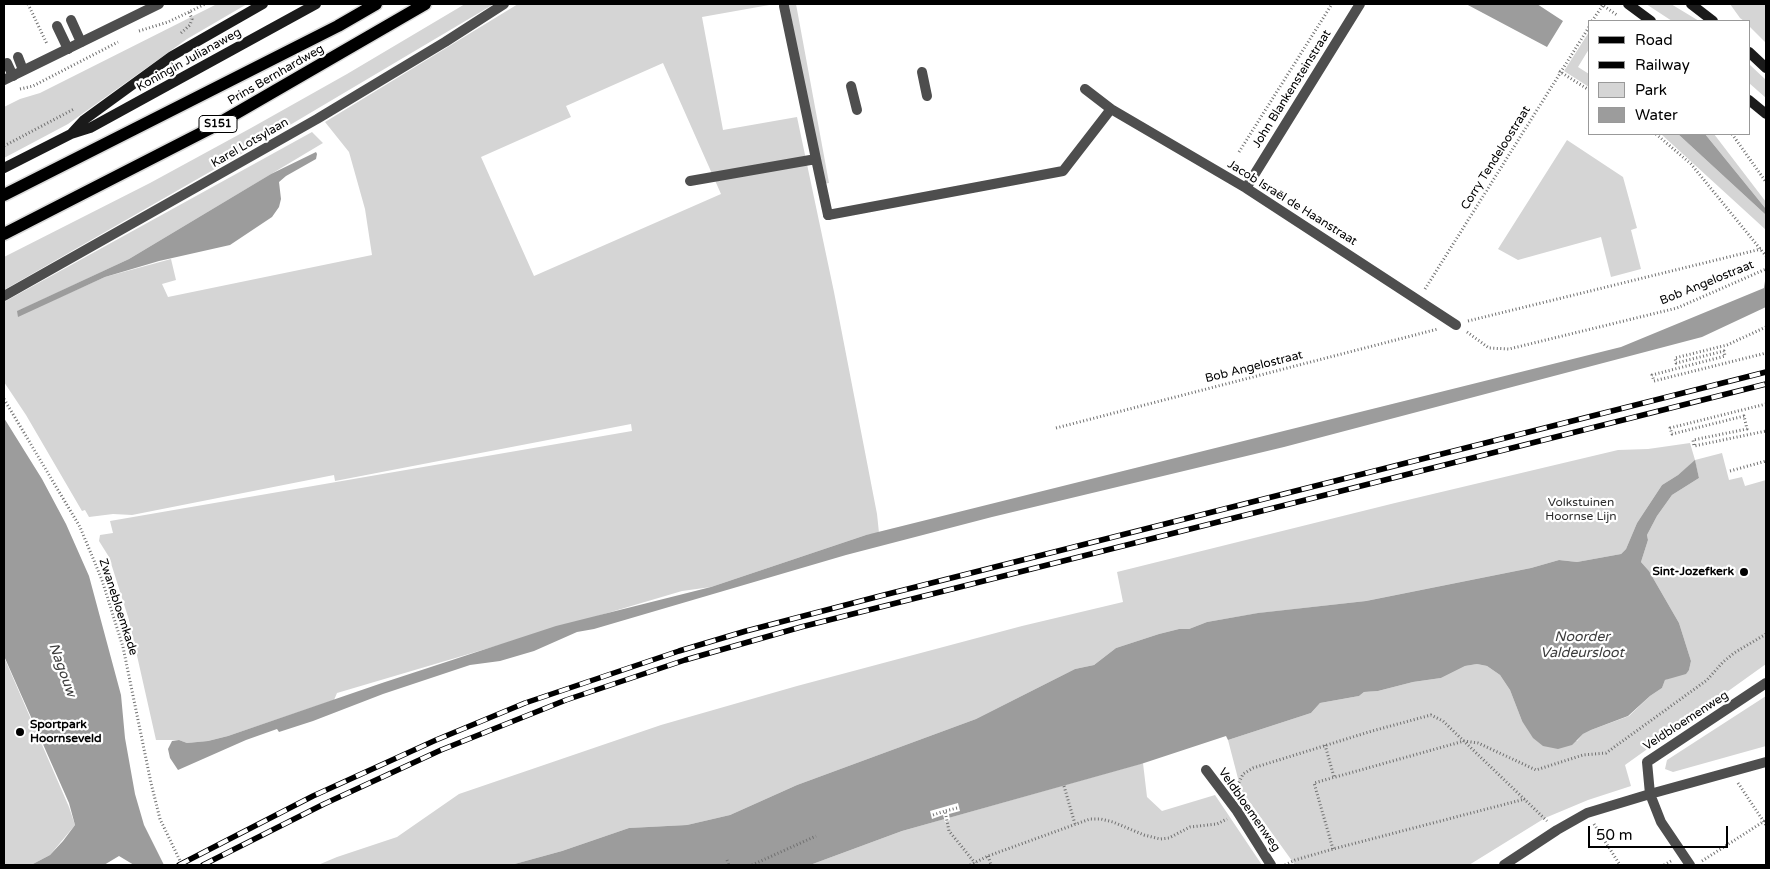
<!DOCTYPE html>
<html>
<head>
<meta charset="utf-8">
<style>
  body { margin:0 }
  #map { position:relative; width:1770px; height:869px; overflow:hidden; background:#fff; font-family:"Varela Round",sans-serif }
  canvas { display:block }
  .frame { position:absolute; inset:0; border:5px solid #000; pointer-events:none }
  .legend { position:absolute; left:1588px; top:20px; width:162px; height:115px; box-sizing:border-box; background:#fff; border:1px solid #999; margin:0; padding:6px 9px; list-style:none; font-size:15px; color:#000 }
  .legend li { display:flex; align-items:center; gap:10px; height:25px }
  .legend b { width:25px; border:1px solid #999 }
  .scale { position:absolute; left:1588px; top:826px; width:140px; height:22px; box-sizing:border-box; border:2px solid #000; border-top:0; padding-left:6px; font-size:15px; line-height:18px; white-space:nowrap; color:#000; -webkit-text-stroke:4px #fff; paint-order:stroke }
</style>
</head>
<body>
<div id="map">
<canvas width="1770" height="869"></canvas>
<div class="frame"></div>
<ul class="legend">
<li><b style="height:6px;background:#000"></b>Road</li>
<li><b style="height:6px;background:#000"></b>Railway</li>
<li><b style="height:14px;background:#d5d5d5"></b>Park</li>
<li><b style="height:14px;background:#9c9c9c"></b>Water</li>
</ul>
<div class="scale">50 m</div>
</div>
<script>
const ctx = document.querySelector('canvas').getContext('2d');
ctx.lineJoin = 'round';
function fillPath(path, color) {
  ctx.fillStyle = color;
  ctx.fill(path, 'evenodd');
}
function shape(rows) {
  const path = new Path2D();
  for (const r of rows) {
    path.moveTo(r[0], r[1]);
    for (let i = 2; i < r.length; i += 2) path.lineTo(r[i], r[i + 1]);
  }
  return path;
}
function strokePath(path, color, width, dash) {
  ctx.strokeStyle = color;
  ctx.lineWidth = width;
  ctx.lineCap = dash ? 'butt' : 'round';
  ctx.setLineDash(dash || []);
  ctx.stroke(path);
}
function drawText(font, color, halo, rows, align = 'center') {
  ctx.font = font + ' "Varela Round",sans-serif';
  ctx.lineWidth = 4.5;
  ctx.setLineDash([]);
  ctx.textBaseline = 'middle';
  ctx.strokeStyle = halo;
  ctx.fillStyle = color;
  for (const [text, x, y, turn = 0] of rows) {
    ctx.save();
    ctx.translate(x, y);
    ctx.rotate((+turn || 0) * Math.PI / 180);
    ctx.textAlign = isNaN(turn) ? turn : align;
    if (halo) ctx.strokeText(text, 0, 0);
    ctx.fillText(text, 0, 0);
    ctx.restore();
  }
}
const green = shape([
  [217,4,247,4,187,39,68,124,4,158,4,107,20,99,40,93],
  [465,4,494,4,241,154,4,290,4,257,150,183,251,128,347,74],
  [518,4,775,4,702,17,723,130,797,117,834,292,877,514,879,533,866,535,711,587,682,591,337,693,334,700,228,736,208,741,187,743,179,740,156,740,129,620,109,557,99,541,100,535,113,533,110,521,632,431,631,424,335,481,334,475,132,515,113,514,89,517,85,510,82,511,26,415,4,382,4,302,312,132,323,143,129,259,18,311,18,316,105,277,171,259,176,280,162,284,168,297,372,255,365,209,349,152,325,122],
  [663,63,721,194,534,276,481,157,571,117,566,106],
  [789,4,796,4,829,183,822,184,816,159],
  [1646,4,1671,4,1699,21,1672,21],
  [1730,4,1766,4,1766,43,1749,26,1749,21,1744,21,1740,18],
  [1589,32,1589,49,1578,67,1589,74,1589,87,1564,71],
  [1749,64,1766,80,1766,98,1749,83],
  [1661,134,1678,134,1766,215,1766,230],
  [1705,134,1714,134,1766,202,1766,209],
  [1567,140,1623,177,1637,228,1631,230,1641,269,1611,277,1601,237,1518,260,1498,249],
  [1690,443,1695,460,1722,453,1729,480,1742,477,1745,486,1766,480,1766,664,1625,765,1631,786,1588,800,1545,818,1469,865,1295,865,1241,790,1228,740,1311,713,1320,703,1359,696,1364,692,1378,691,1413,682,1441,678,1465,666,1477,664,1487,666,1500,675,1510,690,1522,721,1577,741,1583,734,1591,730,1629,716,1650,696,1662,688,1665,680,1689,670,1691,661,1679,623,1649,571,1641,562,1648,540,1647,535,1657,516,1672,495,1699,478,1695,461,1678,475,1662,485,1637,523,1626,549,1621,554,1577,562,1559,560,1531,568,1366,601,1259,613,1207,622,1189,629,1179,629,1159,634,1116,648,1094,665,1075,669,976,719,797,785,730,815,687,825,629,828,562,851,511,865,318,865,337,857,397,837,459,794,661,725,797,686,1022,626,1123,602,1117,572,1395,503,1618,450,1648,449],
  [4,657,69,807,75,825,50,855,31,865,4,865],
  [1766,696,1766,746,1673,772,1665,769,1667,760],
  [1143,763,1147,797,1162,811,1215,795,1262,865,810,865,902,831]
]);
const water = shape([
  [1466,4,1537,4,1563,21,1547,47],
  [1678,134,1705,134,1766,209,1766,215],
  [316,152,317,154,316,159,286,176,279,182,281,199,279,207,272,217,230,245,159,261,105,277,18,317,17,311,129,259,271,174],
  [1765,281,1766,307,1702,337,1284,447,992,517,846,555,594,629,577,632,534,651,500,661,470,665,383,694,313,721,279,732,277,729,246,740,178,770,170,758,168,749,172,741,179,740,187,743,208,741,228,736,382,683,556,626,711,587,866,535,1621,347,1764,288],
  [4,418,42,479,66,524,89,576,121,695,125,738,135,794,144,825,164,865,134,865,119,856,104,865,31,865,50,855,63,841,75,825,69,803,4,656],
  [1695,460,1699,478,1672,495,1657,516,1647,535,1648,540,1641,562,1649,571,1679,623,1691,661,1689,670,1686,674,1665,680,1662,688,1650,696,1628,716,1591,730,1583,734,1572,745,1558,749,1543,746,1533,738,1522,721,1510,690,1500,675,1487,666,1477,664,1465,666,1441,678,1413,682,1378,691,1364,692,1359,696,1320,703,1311,713,1228,740,1226,736,1141,764,902,831,810,865,511,865,562,851,629,828,687,825,730,815,797,785,976,719,1075,669,1094,665,1116,648,1159,634,1179,629,1189,629,1207,622,1258,613,1366,601,1531,568,1559,560,1577,562,1621,554,1626,549,1637,523,1662,485,1678,475]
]);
const pier = shape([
  [958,803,960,811,949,814,950,820,945,822,943,815,932,819,930,811]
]);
const path = shape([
  [28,4,47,44],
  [1601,4,1617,15],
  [1592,21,1603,5],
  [139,31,168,22,189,12],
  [181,33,190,25,192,19,189,12,205,4],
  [1559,71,1589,90],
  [20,89,33,86,118,42],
  [1656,134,1691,164,1766,256],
  [1732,134,1766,182],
  [4,146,74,109],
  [1239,152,1332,4],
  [1425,289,1589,27],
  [1468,321,1761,249],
  [1766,327,1727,345,1675,358,1676,363,1724,351,1725,356,1652,375,1654,381,1766,353],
  [1467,332,1489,348,1509,349,1677,308,1766,269],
  [4,399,80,527,102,580,123,647,151,783,160,819,182,865],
  [1766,404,1670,428,1672,434,1744,416,1747,429,1693,440,1694,446,1766,431],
  [1056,428,1438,329],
  [1730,471,1766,461],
  [1325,745,1334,777],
  [1738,783,1766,825],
  [1064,786,1075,824],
  [1236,789,1243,774,1253,768,1372,731,1431,715,1443,721,1547,821],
  [957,808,945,811,949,831,975,863],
  [933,815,945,811],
  [1594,824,1620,865],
  [1333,849,1314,783,1464,741,1478,743,1536,770,1583,755,1606,753,1707,680,1723,662,1734,653,1766,634],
  [988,856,991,865],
  [727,860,729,865],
  [1702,861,1766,820],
  [752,865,816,836],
  [970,865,988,856,1090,819,1101,819,1113,822,1144,835,1160,839,1169,838,1190,827,1217,824,1227,819],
  [1285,865,1295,860,1333,849,1525,799],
  [1664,865,1671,861]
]);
const lane = shape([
  [784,6,816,159],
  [71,20,81,42],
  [57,26,68,49],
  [18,57,23,70],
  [7,63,13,76],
  [922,72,927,96],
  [851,86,857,110],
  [690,181,816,159,828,215]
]);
const street = shape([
  [4,80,159,4],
  [1085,89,1111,109,1246,188,1456,325],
  [1246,188,1360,4],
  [828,215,1063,171,1111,109],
  [4,296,317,119,445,42,504,4],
  [1206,770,1237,811,1271,865],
  [1504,865,1557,830,1587,813,1650,794,1766,762],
  [1690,865,1661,822,1650,794,1647,762,1766,683]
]);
const secondary = shape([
  [1628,4,1651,21],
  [1691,4,1713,21],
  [1749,52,1766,68],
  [1749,100,1766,114],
  [72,133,84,120,172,56,263,4],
  [4,168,71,134,90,128,316,4]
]);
const primary = shape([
  [4,195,338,26,376,4],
  [4,234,209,129,425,4]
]);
const rail = shape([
  [179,865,313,796,436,740,525,703,679,651,746,631,880,596,1766,372],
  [203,865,324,804,441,750,566,700,685,660,801,627,1766,384]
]);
const markers = [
  [1744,572,5,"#000"],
  [20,732,5,"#000"]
];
const shields = [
  [218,124,38]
];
const shieldNames = [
  ["S151",218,124]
];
const streetNames = [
  ["Koningin Julianaweg",189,60,-29],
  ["Prins Bernhardweg",276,75,-30],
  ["John Blankensteinstraat",1292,89,-58],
  ["Karel Lotsylaan",250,143,-30],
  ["Corry Tendeloostraat",1496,158,-58],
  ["Jacob Israël de Haanstraat",1292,203,32],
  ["Bob Angelostraat",1707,283,-22],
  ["Bob Angelostraat",1254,367,-14],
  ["Zwanebloemkade",118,607,72],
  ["Veldbloemenweg",1686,721,-33],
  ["Veldbloemenweg",1249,810,55]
];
const parkNames = [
  ["Volkstuinen",1581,503],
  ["Hoornse Lijn",1581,517]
];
const poiNames = [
  ["Sint-Jozefkerk",1734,572],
  ["Sportpark",30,725,"left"],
  ["Hoornseveld",30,739,"left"]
];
const waterNames = [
  ["Noorder",1582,637],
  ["Valdeursloot",1582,653],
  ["Nagouw",62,670,70]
];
fillPath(green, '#d5d5d5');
fillPath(water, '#9c9c9c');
fillPath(pier, '#fff');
strokePath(primary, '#dbdbdb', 15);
strokePath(path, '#707070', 3, [1, 2.5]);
strokePath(lane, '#4e4e4e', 10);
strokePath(street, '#4e4e4e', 10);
strokePath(secondary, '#1b1b1b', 10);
strokePath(primary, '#000', 12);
strokePath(rail, '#000', 5.5);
strokePath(rail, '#fff', 4, [11]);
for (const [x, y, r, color] of markers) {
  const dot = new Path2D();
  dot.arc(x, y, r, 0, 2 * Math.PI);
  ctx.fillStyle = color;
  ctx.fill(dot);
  strokePath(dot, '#fff', 2);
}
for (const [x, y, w] of shields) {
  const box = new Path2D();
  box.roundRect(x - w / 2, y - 8.5, w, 17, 4);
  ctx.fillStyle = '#fff';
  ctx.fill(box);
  strokePath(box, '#000', 1);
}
drawText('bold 11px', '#000', null, shieldNames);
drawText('12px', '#000', '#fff', streetNames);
drawText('12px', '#2c2c2c', '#fff', parkNames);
drawText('bold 12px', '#000', '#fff', poiNames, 'right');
drawText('italic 14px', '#3d3d3d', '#fff', waterNames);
</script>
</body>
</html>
